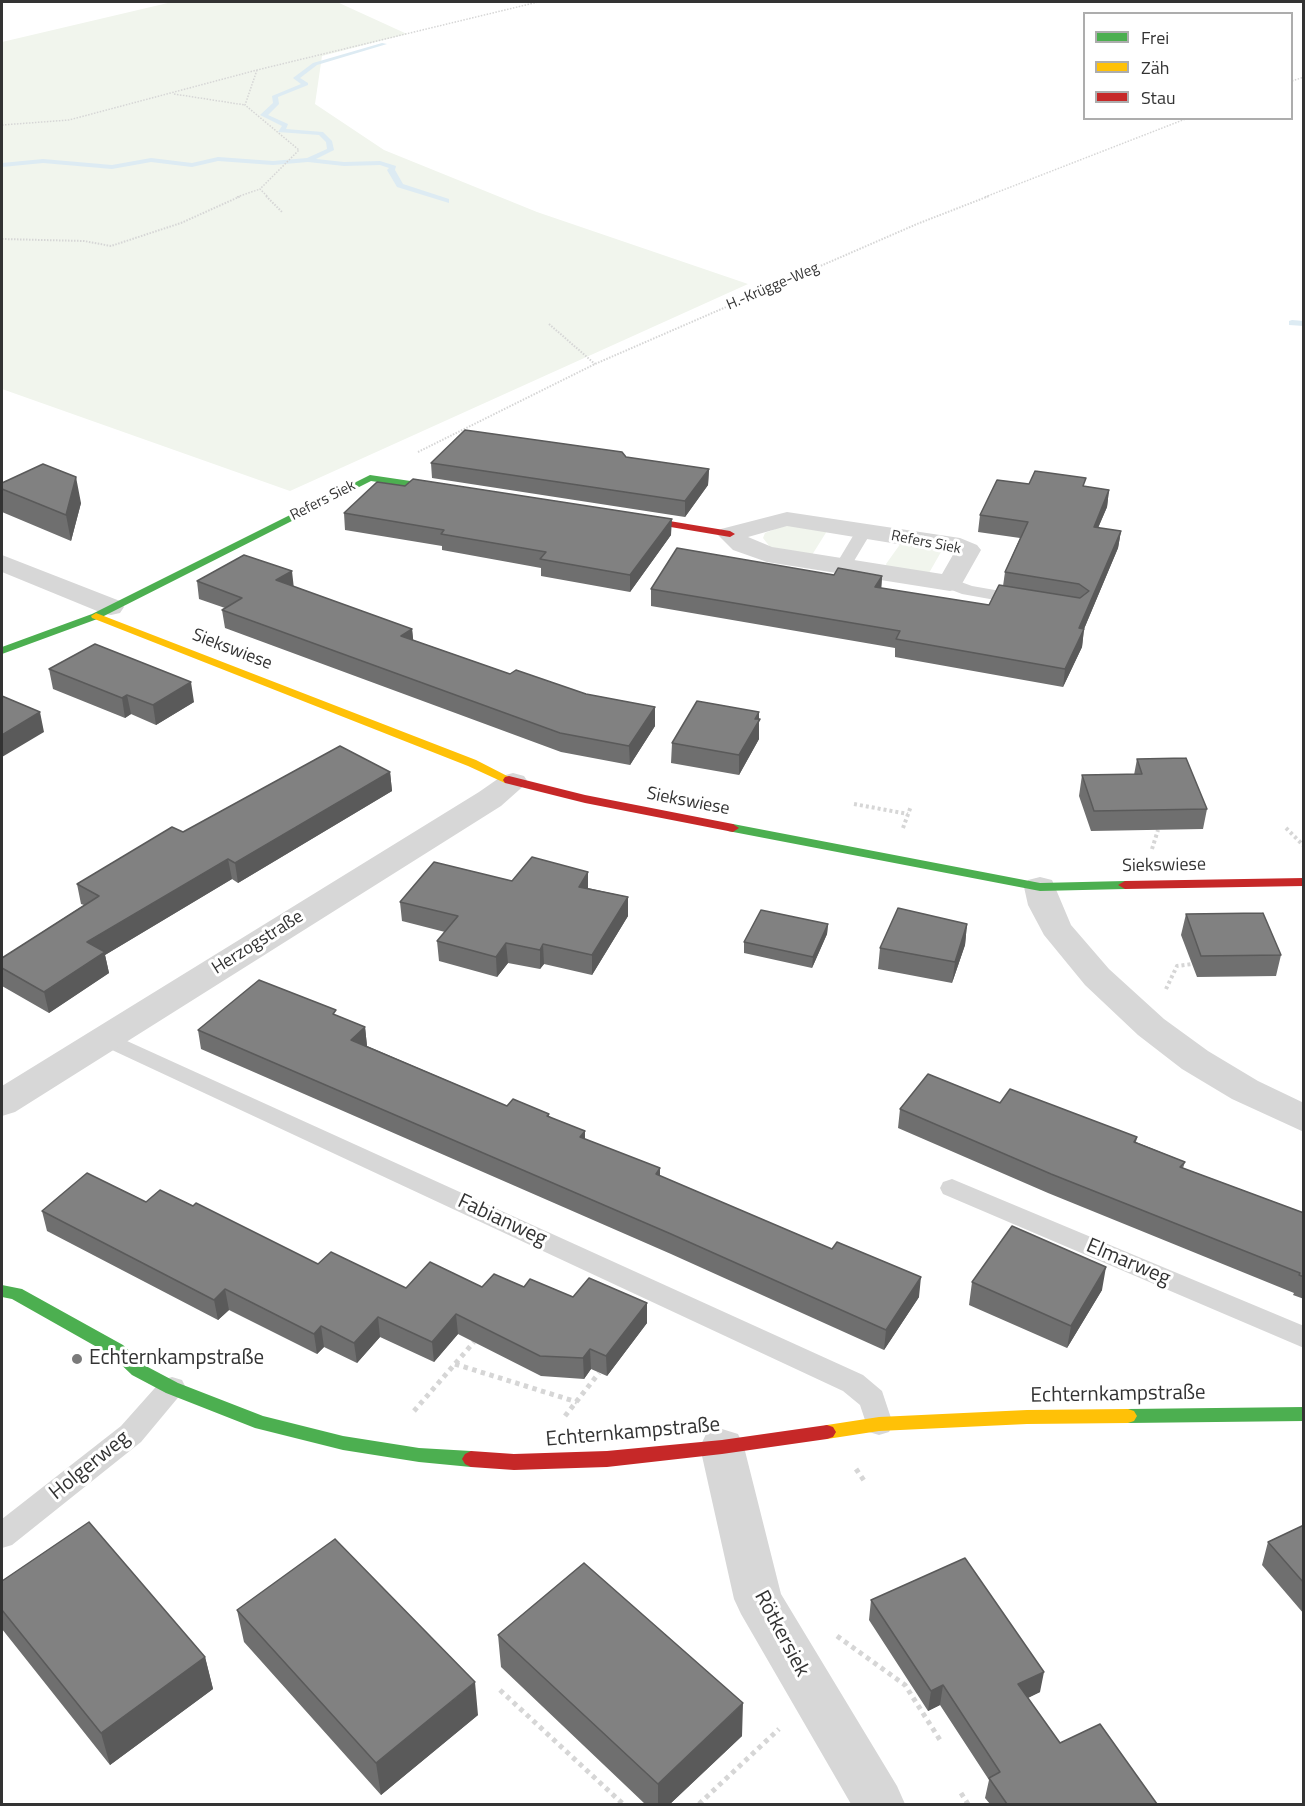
<!DOCTYPE html>
<html>
<head>
<meta charset="utf-8">
<style>
  body { margin:0 }
  #map { position:relative; width:1305px; height:1806px; overflow:hidden; background:#fff; font-family:"Titillium Web",sans-serif }
  canvas { display:block }
  .frame { position:absolute; inset:0; border:3px solid #333; pointer-events:none }
  .legend { position:absolute; left:1083px; top:12px; width:210px; height:108px; box-sizing:border-box; background:#fff; border:2px solid #adadad; margin:0; padding:8px 10px; list-style:none; font-size:18px; color:#333 }
  .legend li { display:flex; align-items:center; gap:12px; height:30px }
  .legend b { width:30px; border:2px solid #adadad }
</style>
</head>
<body>
<div id="map">
<canvas width="1305" height="1806"></canvas>
<div class="frame"></div>
<ul class="legend">
<li><b style="height:8px;background:#4caf50"></b>Frei</li>
<li><b style="height:8px;background:#ffc107"></b>Zäh</li>
<li><b style="height:8px;background:#c62828"></b>Stau</li>
</ul>
</div>
<script>
const ctx = document.querySelector('canvas').getContext('2d');
ctx.lineJoin = 'round';
function fillPath(path, color) {
  ctx.fillStyle = color;
  ctx.fill(path, 'evenodd');
}
function shape(rows) {
  const path = new Path2D();
  for (const r of rows) {
    path.moveTo(r[0], r[1]);
    for (let i = 2; i < r.length; i += 2) path.lineTo(r[i], r[i + 1]);
  }
  return path;
}
function strokePath(path, color, width, dash) {
  ctx.strokeStyle = color;
  ctx.lineWidth = width;
  ctx.lineCap = dash ? 'butt' : 'round';
  ctx.setLineDash(dash || []);
  ctx.stroke(path);
}
function drawText(font, color, halo, rows, align = 'center') {
  ctx.font = font + ' "Titillium Web",sans-serif';
  ctx.lineWidth = 6;
  ctx.setLineDash([]);
  ctx.textBaseline = 'middle';
  ctx.strokeStyle = halo;
  ctx.fillStyle = color;
  for (const [text, x, y, turn = 0] of rows) {
    ctx.save();
    ctx.translate(x, y);
    ctx.rotate((+turn || 0) * Math.PI / 180);
    ctx.textAlign = isNaN(turn) ? turn : align;
    if (halo) ctx.strokeText(text, 0, 0);
    ctx.fillText(text, 0, 0);
    ctx.restore();
  }
}
const green = shape([
  [172,2,337,2,407,34,322,56,315,104,384,150,537,212,748,284,290,491,2,389,2,42],
  [783,526,796,526,827,531,812,555,770,547,763,538,765,533],
  [901,543,939,550,941,552,929,573,887,567,886,564]
]);
const stream = shape([
  [382,43,387,44,317,65,300,78,308,83,308,85,278,97,279,104,268,115,288,124,286,129,323,132,332,141,334,150,316,159,344,162,380,161,396,166,395,170,403,184,449,199,449,203,397,187,387,170,389,168,380,165,344,166,308,162,273,165,218,161,192,167,151,162,112,169,43,163,2,167,2,163,43,159,112,165,151,158,192,163,218,157,273,161,307,158,327,149,326,142,319,135,278,132,282,126,260,115,273,103,272,96,301,84,293,78,313,63,382,43],
  [1292,320,1304,321,1304,326,1289,325,1289,321,1292,320]
]);
const pathFar3 = shape([
  [257,70,245,105,299,150,260,189,268,197],
  [1292,81,1304,77],
  [174,94,245,105],
  [2,125,69,120,257,70,538,2],
  [237,197,260,189],
  [985,197,1188,118]
]);
const pathFar2 = shape([
  [266,196,282,212],
  [2,239,84,241,111,246,181,223,241,196],
  [549,324,595,364],
  [418,452,595,364,917,224,989,196]
]);
const pathFar1 = shape([
  [854,804,908,814],
  [903,828,911,806],
  [1286,828,1304,846],
  [1152,849,1158,830],
  [1166,989,1177,966,1192,964]
]);
const path = shape([
  [455,1364,577,1402],
  [414,1411,474,1342],
  [565,1416,599,1373],
  [856,1469,865,1482],
  [837,1636,905,1685,940,1740],
  [500,1690,623,1804],
  [961,1793,968,1804],
  [699,1804,779,1729]
]);
const lane = shape([
  [864,526,872,531,851,566,843,571,837,569,835,566,856,531,864,526],
  [950,578,972,586,1029,596,1031,600,1023,605,962,594,944,587,942,583,944,579,950,578],
  [105,1031,863,1375,882,1391,893,1424,889,1432,879,1435,869,1432,860,1405,843,1391,97,1043,94,1038,97,1033,105,1031],
  [952,1179,1304,1326,1304,1348,943,1194,940,1188,943,1182,952,1179],
  [172,1377,182,1380,186,1388,141,1442,12,1545,2,1548,2,1519,121,1426,162,1380,172,1377]
]);
const street = shape([
  [787,512,960,538,977,545,981,550,959,589,950,591,767,562,733,550,717,534,721,529,787,512],
  [787,526,953,553,954,553,942,574,772,547,748,537,787,526],
  [2,555,120,601,124,607,120,613,111,615,102,613,2,572,2,555],
  [513,773,524,776,528,782,501,806,15,1112,2,1116,2,1086,479,792,502,776,513,773],
  [1040,877,1052,880,1071,925,1109,969,1164,1019,1208,1051,1258,1081,1304,1103,1304,1132,1232,1099,1182,1069,1138,1035,1085,985,1044,935,1028,905,1024,887,1028,880,1040,877],
  [722,1429,738,1434,744,1447,781,1594,897,1786,905,1804,851,1804,741,1614,734,1599,700,1447,706,1434,722,1429]
]);
const fast = shape([
  [370,475,451,487,456,490,451,493,371,481,100,618,2,654,2,647,92,614,370,475],
  [733,824,1040,883,1125,881,1132,885,1125,889,1040,891,728,831,727,828,733,824],
  [2,1285,22,1289,123,1345,144,1365,178,1383,263,1416,343,1436,419,1448,471,1451,477,1454,480,1459,477,1464,471,1467,419,1462,343,1450,255,1428,166,1393,132,1375,111,1355,12,1299,2,1297,2,1285],
  [1304,1407,1304,1421,1128,1423,1122,1421,1119,1416,1122,1411,1128,1409,1304,1407]
]);
const slow = shape([
  [96,613,476,760,515,780,513,783,505,783,468,766,92,618,91,616,96,613],
  [1128,1409,1134,1411,1137,1416,1134,1421,1128,1423,1027,1424,879,1431,827,1439,821,1437,818,1432,821,1427,827,1425,879,1417,1027,1410,1128,1409]
]);
const jam = shape([
  [627,514,730,531,735,534,730,537,623,519,623,515,627,514],
  [509,776,585,795,733,824,739,828,733,832,585,803,505,783,503,780,505,777,509,776],
  [1304,878,1304,886,1125,889,1118,885,1125,881,1304,878],
  [827,1425,833,1427,836,1432,833,1437,827,1439,722,1454,607,1467,514,1470,471,1467,465,1464,462,1459,465,1454,471,1451,514,1454,607,1451,722,1440,827,1425]
]);
const wall = shape([
  [431,463,709,469,708,485,685,517,432,478],
  [2,483,81,503,71,541,2,512],
  [1029,484,1085,487,1109,490,1107,507,1098,528,1121,531,1118,548,1084,629,1082,647,1063,687,895,657,895,648,651,606,651,589,834,575,882,576,881,588,989,605,1003,586,1005,572,1020,538,978,532,980,515],
  [344,513,671,535,630,592,541,576,541,568,442,550,442,546,345,530],
  [197,581,294,587,412,629,413,640,510,674,586,694,655,707,655,726,630,765,561,752,225,628,222,610,225,608,199,599],
  [49,669,194,702,156,725,131,714,125,718,53,689],
  [759,712,759,739,739,775,671,763,672,743],
  [1137,759,1207,809,1203,829,1091,831,1079,796,1082,775,1134,775],
  [390,772,392,791,238,883,232,879,105,955,109,973,49,1013,2,986,2,958,84,905,81,904,77,884,183,832],
  [512,881,588,888,628,897,628,916,592,975,544,964,540,969,508,963,497,977,439,961,437,941,445,932,402,921,400,902],
  [1186,914,1281,955,1276,976,1197,977,1181,935],
  [828,924,827,934,812,968,744,953,744,942],
  [967,924,965,945,952,983,878,969,880,948],
  [337,1016,365,1027,367,1046,507,1106,549,1114,549,1116,585,1139,660,1176,919,1297,884,1350,671,1254,201,1049,198,1030],
  [1000,1103,1137,1137,1136,1142,1185,1162,1183,1168,1304,1213,1304,1299,1293,1295,1294,1293,1048,1193,898,1128,900,1109],
  [146,1202,193,1206,318,1264,406,1288,524,1287,573,1297,647,1303,647,1323,607,1376,591,1369,584,1379,541,1376,458,1334,434,1362,380,1337,357,1363,324,1347,317,1354,229,1310,218,1320,47,1231,42,1211],
  [972,1282,1102,1290,1067,1348,969,1305],
  [1304,1525,1304,1614,1262,1565,1268,1542],
  [2,1581,205,1657,213,1689,110,1765,2,1629],
  [871,1600,1040,1692,1028,1698,1060,1743,1157,1804,990,1804,985,1798,989,1780,940,1705,928,1711,869,1620],
  [237,1610,478,1715,381,1795,244,1642],
  [498,1635,742,1736,670,1804,645,1804,501,1667]
]);
const shadedWall = shape([
  [709,469,708,485,685,517,685,501],
  [76,477,81,503,71,541,66,515],
  [1109,490,1107,507,1091,544,1094,527],
  [672,519,671,535,630,592,630,575],
  [1121,531,1118,548,1081,636,1084,629,1082,647,1063,687,1065,669,1079,628],
  [292,571,294,589,276,580],
  [882,576,881,593,875,587],
  [412,629,414,647,401,636],
  [191,682,194,702,156,725,153,705],
  [127,695,131,714,125,718,122,698],
  [655,707,655,726,630,765,629,746],
  [40,712,44,732,2,757,2,735],
  [759,712,759,739,739,775,739,755],
  [390,772,392,791,238,883,235,863],
  [228,859,232,879,105,955,109,973,49,1013,44,992,87,942],
  [588,872,588,891,579,887],
  [628,897,628,916,592,975,592,955],
  [828,924,827,934,812,968,813,957],
  [967,924,965,945,952,983,955,962],
  [506,943,508,963,497,977,496,957],
  [543,944,544,964,540,969,540,950],
  [365,1027,367,1046,354,1059,351,1040],
  [585,1131,585,1151,580,1137],
  [660,1168,660,1188,656,1174],
  [1106,1267,1102,1290,1067,1348,1071,1326],
  [921,1277,919,1297,884,1350,886,1330],
  [225,1289,229,1310,218,1320,214,1300],
  [647,1303,647,1323,607,1376,606,1356],
  [456,1314,458,1334,434,1362,432,1342],
  [378,1317,380,1337,357,1363,354,1343],
  [321,1326,324,1347,317,1354,314,1334],
  [590,1349,591,1369,584,1379,583,1358],
  [205,1657,213,1689,110,1765,101,1733],
  [1044,1672,1040,1692,1015,1704,1018,1684],
  [475,1682,478,1715,381,1795,376,1763],
  [943,1685,940,1705,928,1711,931,1691],
  [743,1703,742,1736,670,1804,658,1804,658,1784]
]);
const building = shape([
  [465,430,622,452,626,457,709,469,685,501,431,463,465,430],
  [43,464,76,477,66,515,2,489,2,483,43,464],
  [1035,471,1086,478,1083,486,1109,490,1094,527,1121,531,1079,628,1084,629,1065,669,896,639,900,631,651,589,677,548,834,575,838,568,882,576,875,587,989,605,999,585,1080,598,1089,591,1079,584,1005,572,1028,522,980,515,997,480,1029,484,1035,471],
  [413,479,672,519,630,575,540,559,546,552,441,534,444,530,344,513,377,482,405,486,413,479],
  [244,555,292,571,276,580,412,629,401,636,510,674,516,670,586,694,655,707,629,746,560,733,222,610,242,598,197,581,244,555],
  [95,644,191,682,153,705,127,695,122,698,49,669,95,644],
  [2,696,40,712,2,735,2,696],
  [697,701,759,712,755,719,760,719,739,755,672,743,697,701],
  [340,746,390,772,235,863,228,859,87,942,105,952,44,992,2,968,2,958,99,896,77,884,172,827,183,832,340,746],
  [1186,758,1207,809,1094,811,1082,775,1142,774,1137,759,1186,758],
  [532,857,588,872,579,887,628,897,592,955,543,944,540,950,506,943,496,957,437,941,458,916,400,902,434,862,512,881,532,857],
  [898,908,967,924,955,962,880,948,898,908],
  [761,910,828,924,813,957,744,942,761,910],
  [1263,913,1281,955,1201,956,1186,914,1263,913],
  [259,980,336,1010,333,1014,365,1027,351,1040,507,1106,513,1099,549,1114,547,1116,585,1131,580,1137,660,1168,656,1174,832,1249,837,1242,921,1277,886,1330,671,1234,198,1030,259,980],
  [928,1074,1000,1103,1010,1089,1137,1137,1134,1142,1185,1162,1180,1167,1304,1213,1304,1277,1299,1275,1300,1273,1051,1174,900,1109,928,1074],
  [87,1173,146,1202,160,1190,193,1206,196,1203,318,1264,331,1252,406,1288,430,1262,482,1287,494,1274,524,1287,530,1279,573,1297,589,1278,647,1303,606,1356,590,1349,583,1358,540,1356,456,1314,432,1342,378,1317,354,1343,321,1326,314,1334,225,1289,214,1300,42,1211,87,1173],
  [1012,1226,1106,1267,1071,1326,972,1282,1012,1226],
  [89,1522,205,1657,101,1733,2,1610,2,1581,89,1522],
  [1304,1525,1304,1583,1268,1542,1304,1525],
  [335,1539,475,1682,376,1763,237,1610,335,1539],
  [965,1558,1044,1672,1018,1684,1060,1743,1100,1724,1157,1804,1007,1804,989,1778,1000,1772,943,1685,931,1691,871,1600,965,1558],
  [584,1563,743,1703,658,1784,498,1635,584,1563]
]);
const markers = [
  [77,1359,6,"#7a7a7a"]
];
const farStreetnames = [
  ["H.-Krügge-Weg",773,287,-23],
  ["Refers Siek",323,501,-27],
  ["Refers Siek",926,543,11]
];
const streetNames = [
  ["Siekswiese",232,650,21],
  ["Siekswiese",688,802,11],
  ["Siekswiese",1164,866,-1],
  ["Herzogstraße",258,943,-32]
];
const nearStreetnames = [
  ["Fabianweg",502,1221,25],
  ["Elmarweg",1128,1263,23],
  ["Echternkampstraße",1118,1395,-1],
  ["Echternkampstraße",633,1433,-5],
  ["Holgerweg",90,1466,-39],
  ["Rötkersiek",781,1634,62]
];
const nearPoinames = [
  ["Echternkampstraße",89,1359]
];
fillPath(green, '#f1f5ed');
fillPath(stream, '#ddebf3');
strokePath(pathFar3, '#d6d6d6', 1.5, [1.5, 1.5]);
strokePath(pathFar2, '#d6d6d6', 2, [1.5, 1.5]);
strokePath(pathFar1, '#d6d6d6', 4, [3, 3]);
strokePath(path, '#d6d6d6', 5, [4.5, 4.5]);
fillPath(lane, '#d7d7d7');
fillPath(street, '#d7d7d7');
fillPath(fast, '#4caf50');
fillPath(slow, '#ffc107');
fillPath(jam, '#c62828');
fillPath(wall, '#6f6f6f');
fillPath(shadedWall, '#5a5a5a');
fillPath(building, '#818181');
strokePath(building, '#5a5a5a', 1.5);
for (const [x, y, r, color] of markers) {
  const dot = new Path2D();
  dot.arc(x, y, r, 0, 2 * Math.PI);
  ctx.fillStyle = color;
  ctx.fill(dot);
  strokePath(dot, '#fff', 2);
}
drawText('15px', '#333', '#fff', farStreetnames);
drawText('18px', '#333', '#fff', streetNames);
drawText('21px', '#333', '#fff', nearStreetnames);
drawText('21px', '#333', '#fff', nearPoinames, 'left');
</script>
</body>
</html>
